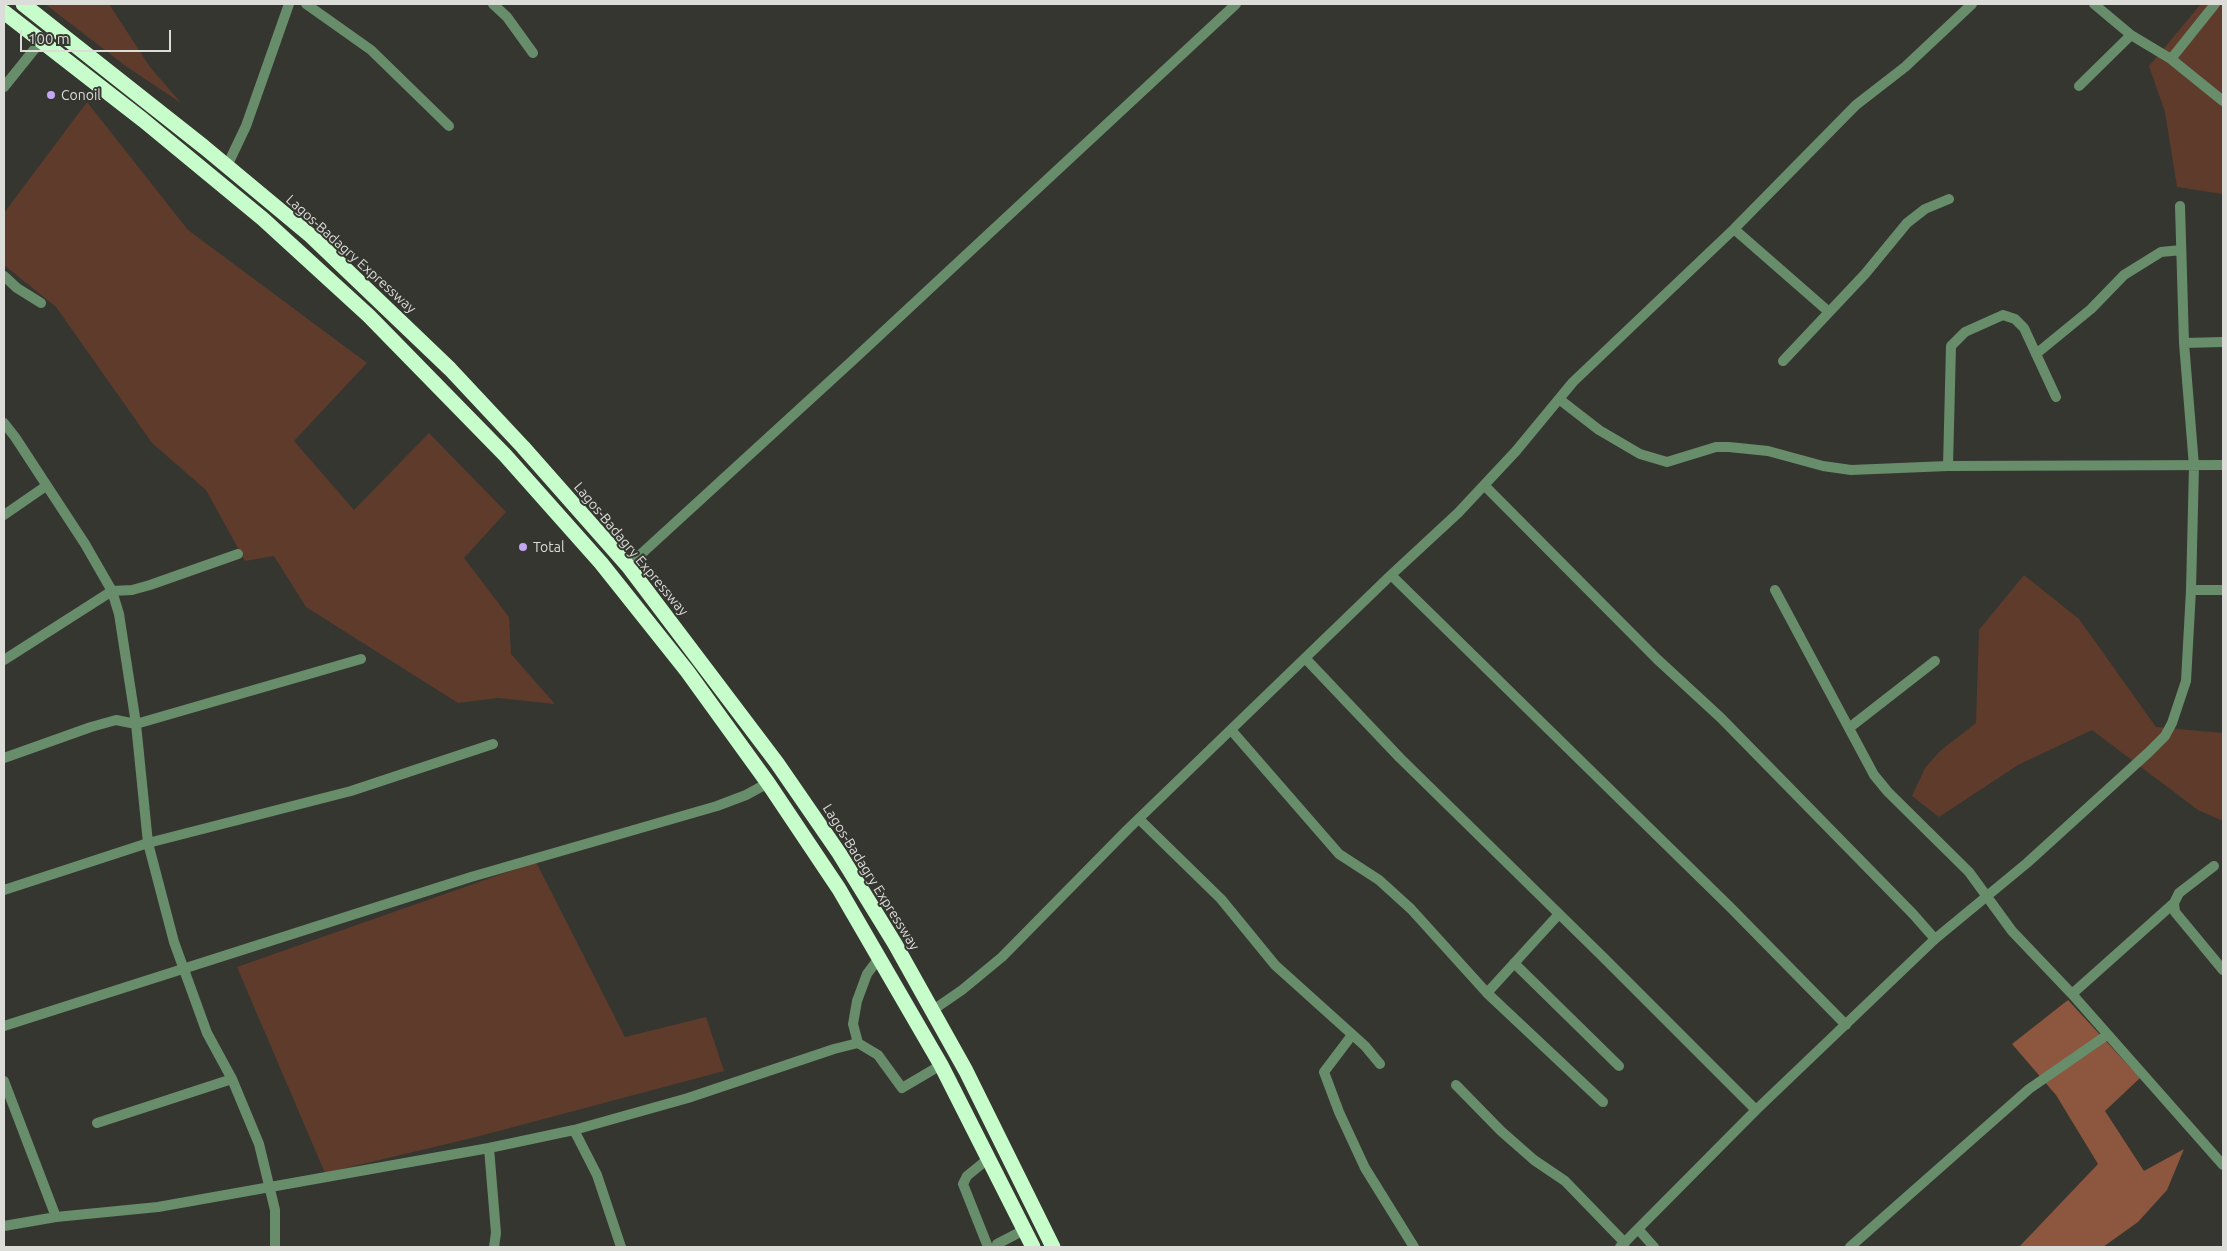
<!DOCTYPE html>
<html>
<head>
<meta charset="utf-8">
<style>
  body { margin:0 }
  #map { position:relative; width:2227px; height:1251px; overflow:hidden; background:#353630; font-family:Ubuntu,sans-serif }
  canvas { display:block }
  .frame { position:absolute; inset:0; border:5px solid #dcdcd9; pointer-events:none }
  .scale { position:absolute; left:20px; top:30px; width:151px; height:22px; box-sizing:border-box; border:2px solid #dcdcd9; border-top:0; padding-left:6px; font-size:15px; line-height:18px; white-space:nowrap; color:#dcdcd9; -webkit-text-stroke:4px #353630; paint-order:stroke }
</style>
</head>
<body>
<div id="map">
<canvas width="2227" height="1251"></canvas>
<div class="frame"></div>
<div class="scale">100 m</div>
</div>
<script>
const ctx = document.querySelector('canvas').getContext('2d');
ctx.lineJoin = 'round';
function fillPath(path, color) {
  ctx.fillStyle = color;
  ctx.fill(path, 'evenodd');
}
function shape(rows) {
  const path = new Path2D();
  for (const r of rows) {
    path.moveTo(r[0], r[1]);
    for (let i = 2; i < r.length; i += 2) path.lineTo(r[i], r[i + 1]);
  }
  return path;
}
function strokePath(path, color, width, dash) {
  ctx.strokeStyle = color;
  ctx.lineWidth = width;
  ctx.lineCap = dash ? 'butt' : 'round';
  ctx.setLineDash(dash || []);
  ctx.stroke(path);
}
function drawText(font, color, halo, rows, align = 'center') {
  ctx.font = font + ' Ubuntu,sans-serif';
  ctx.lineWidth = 4;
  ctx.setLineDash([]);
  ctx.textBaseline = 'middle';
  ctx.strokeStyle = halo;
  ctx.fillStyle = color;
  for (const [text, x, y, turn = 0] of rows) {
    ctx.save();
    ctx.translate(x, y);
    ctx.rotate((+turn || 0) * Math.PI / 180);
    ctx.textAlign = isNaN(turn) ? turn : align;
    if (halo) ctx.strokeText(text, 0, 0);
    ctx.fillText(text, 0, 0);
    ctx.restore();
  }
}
const green = shape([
  [45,4,109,4,150,67,181,103,127,67],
  [2201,4,2223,4,2223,194,2177,187,2165,112,2149,66],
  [87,102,188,230,367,363,294,441,354,510,429,433,506,512,464,558,509,617,511,654,555,704,498,698,458,703,306,607,274,556,245,561,206,490,152,443,56,307,4,265,4,213],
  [2024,575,2079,619,2156,727,2223,733,2223,821,2198,810,2092,730,2018,765,1939,817,1912,796,1925,768,1940,751,1976,723,1979,630],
  [536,862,625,1037,706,1017,724,1071,476,1137,325,1173,237,967]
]);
const forest = shape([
  [2068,1000,2140,1078,2105,1111,2144,1171,2184,1149,2167,1190,2138,1222,2103,1247,2019,1247,2098,1164,2056,1095,2012,1044]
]);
const street = shape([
  [306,4,371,50,449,126],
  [493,4,507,17,533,53],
  [2094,4,2131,35,2171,59,2223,101],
  [2171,59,2215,4],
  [2079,86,2131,35],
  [4,87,41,41],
  [227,166,246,126,289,4],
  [1734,229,1829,312],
  [4,276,17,288,41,303],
  [2184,343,2223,342],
  [2036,354,2091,309,2124,275,2161,252,2181,250],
  [1783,361,1865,274,1907,223,1925,209,1949,199],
  [1559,399,1599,430,1640,454,1667,462,1716,447,1729,447,1768,451,1823,466,1851,470,1948,466,2223,465],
  [4,423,15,437,85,544,112,591,119,614,136,724,148,843,174,942,207,1033,232,1079,259,1144,275,1210,275,1247],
  [1948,466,1951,346,1965,332,2003,315,2015,319,2024,328,2056,397],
  [1485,486,1657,659,1721,718,1913,914,1935,939],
  [4,515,46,486],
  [628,566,852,361,1236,4],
  [1391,575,1731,908,1846,1025],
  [1775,590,1874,775,1888,792,1969,872,2012,931,2072,994,2223,1165],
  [2191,590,2223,590],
  [1305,658,1400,758,1603,957,1756,1110],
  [4,660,112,591,132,590,150,585,238,554],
  [1849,728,1935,661],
  [1232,731,1339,854,1379,880,1411,909,1487,993,1559,914],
  [4,758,91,727,116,720,136,724,361,659],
  [1139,819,1221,899,1275,965,1365,1046,1380,1064],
  [2214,866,2179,893,2174,903,2175,912,2223,970],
  [4,890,148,843,351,791,493,744],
  [1514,963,1619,1066],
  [1487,993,1603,1102],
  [2072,994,2174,903],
  [933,1010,962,990,1002,957,1128,829,1391,575,1458,513,1516,451,1573,382,1734,229,1856,105,1905,67,1972,4],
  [4,1026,471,877,717,806,746,795,768,783],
  [1352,1035,1324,1072,1339,1112,1365,1168,1414,1247],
  [858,1043,853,1024,857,1001,867,974,879,958],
  [4,1081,56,1217],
  [1456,1085,1501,1131,1534,1160,1565,1181,1625,1243],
  [97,1123,232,1079],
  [574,1130,597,1175,621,1247],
  [489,1148,496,1233,494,1247],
  [4,1226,56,1217,158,1207,489,1148,574,1130,688,1098,834,1049,858,1043,878,1055,902,1088,941,1065],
  [1638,1229,1654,1247],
  [988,1247,963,1184,967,1176,989,1158],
  [997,1247,997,1244,1026,1229],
  [1620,1247,1756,1110,1935,939,2027,863,2149,752,2165,736,2172,723,2186,681,2191,590,2194,466,2184,343,2180,206],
  [1850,1247,2029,1089,2107,1035]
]);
const highway = shape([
  [23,4,204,147,311,236,450,369,523,447,628,566,777,763,839,853,895,944,966,1071,1053,1247],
  [4,12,143,120,263,219,369,316,505,455,601,563,687,671,768,783,839,889,941,1065,1033,1247]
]);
const markers = [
  [51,95,5,"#c3a7f2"],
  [523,547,5,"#c3a7f2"]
];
const poiNames = [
  ["Conoil",61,95],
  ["Total",533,547]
];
const streetNames = [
  ["Lagos-Badagry Expressway",351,254,42],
  ["Lagos-Badagry Expressway",631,549,50],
  ["Lagos-Badagry Expressway",871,877,58]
];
fillPath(green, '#5f3b2c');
fillPath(forest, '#8d563e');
strokePath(street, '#688d6b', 10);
strokePath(highway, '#c7fdcb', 15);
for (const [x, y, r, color] of markers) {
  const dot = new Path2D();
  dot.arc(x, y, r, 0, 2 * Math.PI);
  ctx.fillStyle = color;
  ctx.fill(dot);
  strokePath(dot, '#353630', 2);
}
drawText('14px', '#dcdcd9', '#353630', poiNames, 'left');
drawText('14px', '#dcdcd9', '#353630', streetNames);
</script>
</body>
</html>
